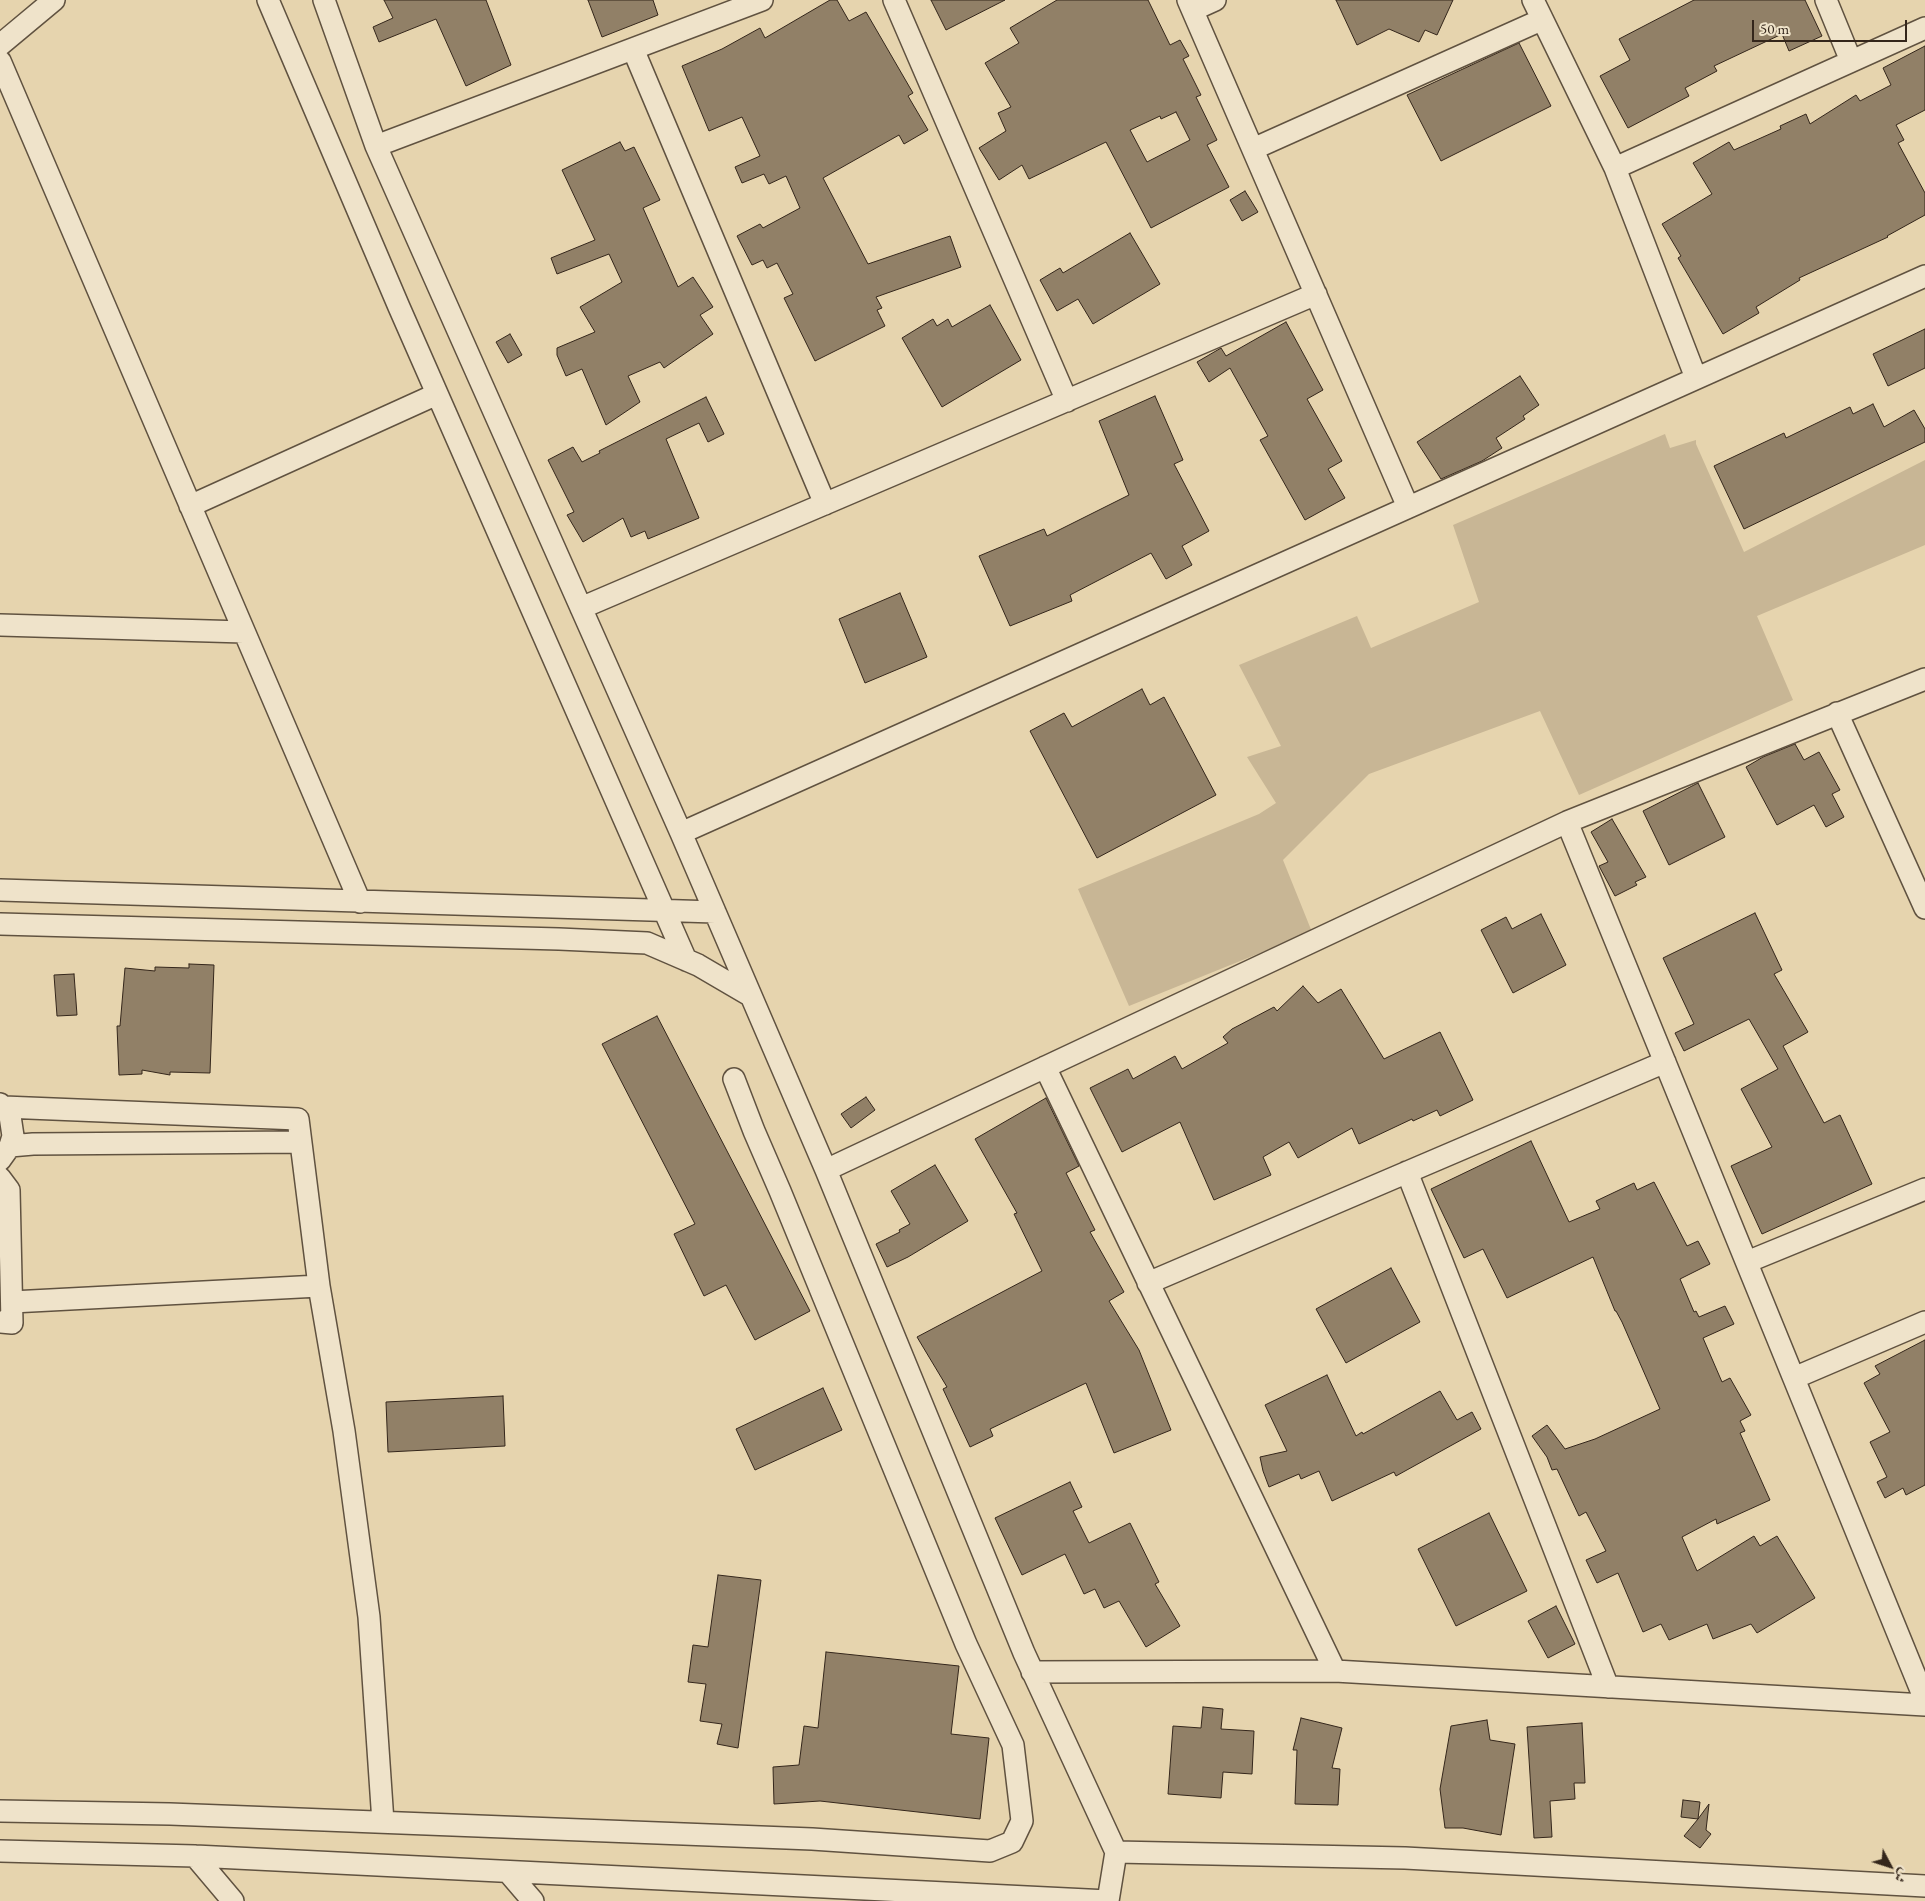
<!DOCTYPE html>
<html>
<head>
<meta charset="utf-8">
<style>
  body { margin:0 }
  #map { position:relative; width:1925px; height:1901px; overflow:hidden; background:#e6d4ae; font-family:"EB Garamond",Amiri,serif }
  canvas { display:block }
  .north { position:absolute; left:1865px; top:1841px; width:50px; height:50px; -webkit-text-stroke:4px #efe3ca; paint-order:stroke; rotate:130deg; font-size:14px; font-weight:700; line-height:20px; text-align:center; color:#34261b }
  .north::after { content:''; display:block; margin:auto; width:18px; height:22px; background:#34261b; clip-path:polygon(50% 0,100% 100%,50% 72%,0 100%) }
  .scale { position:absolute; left:1752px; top:20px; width:155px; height:22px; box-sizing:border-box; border:2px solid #34261b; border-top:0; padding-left:6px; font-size:15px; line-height:18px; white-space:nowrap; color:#34261b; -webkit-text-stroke:4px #efe3ca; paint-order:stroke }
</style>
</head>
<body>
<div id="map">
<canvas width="1925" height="1901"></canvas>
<div class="north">ش</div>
<div class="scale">50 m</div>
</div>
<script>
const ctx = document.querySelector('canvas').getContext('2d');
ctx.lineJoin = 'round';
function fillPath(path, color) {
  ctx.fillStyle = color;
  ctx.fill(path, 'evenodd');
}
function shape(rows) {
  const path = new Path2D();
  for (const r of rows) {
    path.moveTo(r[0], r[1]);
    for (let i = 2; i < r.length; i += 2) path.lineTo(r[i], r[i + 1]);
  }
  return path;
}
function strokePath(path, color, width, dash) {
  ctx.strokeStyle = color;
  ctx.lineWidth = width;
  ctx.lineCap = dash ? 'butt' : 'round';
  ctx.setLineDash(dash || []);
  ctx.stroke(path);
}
const green = shape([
  [1665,434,1670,448,1696,440,1696,444,1744,552,1925,460,1925,545,1757,616,1793,700,1579,795,1540,711,1369,774,1283,860,1312,932,1129,1006,1078,889,1259,814,1276,803,1247,757,1281,746,1239,665,1357,616,1371,648,1479,602,1453,525]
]);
const building = shape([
  [384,0,486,0,511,65,466,86,436,19,379,42,373,27,393,18,384,0],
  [588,0,653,0,658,15,602,37,588,0],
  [830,0,837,0,849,21,866,12,913,93,908,96,928,130,904,144,899,135,823,178,868,264,950,236,961,267,876,297,882,308,877,310,885,326,815,361,784,298,793,294,777,263,767,268,763,260,752,265,737,236,760,224,763,228,800,208,786,176,769,184,764,174,742,183,735,167,760,156,742,117,709,131,682,66,722,49,760,28,765,38,830,0],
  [931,0,1005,0,946,30,931,0],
  [1057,0,1148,0,1170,45,1180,40,1189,56,1183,59,1201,95,1196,97,1217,140,1207,145,1229,187,1151,228,1106,142,1029,179,1022,165,999,180,979,148,1006,131,998,113,1011,107,985,63,1019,43,1010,28,1057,0],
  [1176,112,1190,140,1147,162,1130,130,1160,116,1161,119,1176,112],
  [1336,0,1453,0,1437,35,1425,30,1419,42,1389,29,1357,45,1336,0],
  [1694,0,1805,0,1822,36,1789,51,1782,34,1714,66,1717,71,1685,88,1689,96,1628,128,1600,76,1630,60,1619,39,1694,0],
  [1519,43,1551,106,1441,161,1407,95,1519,43],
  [1925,46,1925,110,1896,125,1904,140,1898,143,1925,193,1925,215,1887,236,1888,237,1799,278,1800,280,1756,307,1759,313,1723,334,1678,258,1681,256,1662,224,1712,194,1693,163,1729,142,1734,150,1781,129,1780,126,1806,114,1810,124,1856,95,1860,101,1891,85,1883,68,1925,46],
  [620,142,625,151,634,147,660,200,643,208,678,287,693,277,713,307,700,315,713,334,664,368,660,362,628,376,640,402,606,425,582,369,566,376,557,355,557,348,595,332,580,307,622,282,609,254,557,274,551,258,595,240,562,170,620,142],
  [1245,191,1258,212,1242,221,1230,200,1245,191],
  [1130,233,1160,284,1093,324,1078,299,1057,311,1040,280,1060,268,1063,273,1130,233],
  [990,305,1021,360,942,407,902,338,933,319,937,326,948,319,952,327,990,305],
  [1286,322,1323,390,1307,399,1342,461,1328,469,1345,498,1305,520,1260,440,1268,436,1230,368,1209,382,1197,362,1221,348,1226,356,1286,322],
  [1925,329,1925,368,1888,386,1873,354,1925,329],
  [510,334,522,355,508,363,496,342,510,334],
  [1520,376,1539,405,1523,416,1525,419,1496,438,1502,448,1482,461,1441,479,1417,442,1520,376],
  [1155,396,1183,460,1174,464,1209,531,1182,546,1192,565,1166,579,1151,553,1070,595,1072,601,1010,626,979,556,1044,529,1047,536,1129,495,1099,421,1155,396],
  [706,397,724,434,708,442,699,423,666,439,699,518,648,539,645,531,631,537,623,518,583,542,567,515,574,512,548,460,573,447,582,462,600,453,599,451,706,397],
  [1873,404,1884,427,1914,410,1925,429,1925,442,1744,529,1714,466,1784,433,1786,438,1850,407,1853,414,1873,404],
  [900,593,927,657,865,683,839,619,900,593],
  [1142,689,1150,705,1164,697,1216,795,1097,858,1030,731,1064,713,1072,727,1142,689],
  [1795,744,1804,760,1819,752,1840,790,1832,794,1844,817,1826,827,1814,805,1777,825,1746,767,1763,757,1795,744],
  [1698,783,1725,837,1669,865,1643,811,1698,783],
  [1612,819,1646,877,1635,882,1637,885,1615,896,1599,866,1608,862,1591,832,1612,819],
  [1755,913,1782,970,1774,974,1808,1032,1783,1046,1824,1123,1840,1115,1872,1184,1762,1234,1731,1166,1772,1147,1741,1089,1778,1069,1749,1019,1684,1051,1675,1033,1694,1024,1663,958,1755,913],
  [1541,914,1566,965,1513,993,1481,930,1506,917,1512,929,1541,914],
  [189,964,214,965,210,1073,170,1072,170,1075,142,1070,142,1074,119,1075,117,1026,120,1026,125,968,155,971,155,967,189,968,189,964],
  [74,974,77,1015,57,1016,54,975,74,974],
  [1303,986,1318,1003,1341,989,1384,1059,1440,1032,1473,1100,1440,1116,1437,1110,1413,1121,1412,1119,1359,1144,1352,1128,1298,1158,1289,1142,1263,1157,1271,1175,1214,1200,1180,1122,1122,1152,1090,1088,1128,1069,1133,1079,1175,1056,1182,1069,1228,1043,1223,1037,1232,1029,1274,1007,1277,1011,1303,986],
  [657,1016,810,1311,755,1340,726,1285,704,1296,674,1234,695,1224,602,1044,657,1016],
  [866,1097,875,1110,851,1128,841,1114,866,1097],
  [1046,1098,1079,1166,1066,1173,1095,1230,1090,1232,1124,1292,1109,1301,1139,1350,1171,1430,1114,1453,1086,1383,990,1429,993,1436,970,1447,943,1389,947,1387,917,1337,1042,1271,1014,1214,1017,1213,975,1139,1046,1098],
  [1531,1141,1569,1222,1600,1209,1596,1201,1634,1183,1637,1190,1654,1182,1687,1246,1698,1241,1710,1264,1680,1279,1694,1312,1696,1311,1699,1317,1725,1306,1734,1324,1703,1338,1722,1382,1730,1378,1751,1415,1740,1421,1745,1431,1740,1433,1770,1500,1717,1524,1716,1519,1682,1537,1697,1571,1754,1536,1760,1546,1777,1536,1815,1598,1757,1633,1751,1624,1713,1639,1707,1624,1669,1640,1661,1624,1643,1632,1618,1573,1597,1583,1586,1560,1606,1551,1586,1512,1579,1516,1557,1469,1552,1470,1547,1457,1532,1436,1547,1425,1565,1449,1595,1439,1660,1409,1622,1322,1616,1311,1615,1311,1593,1257,1507,1298,1483,1249,1464,1258,1431,1189,1531,1141],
  [935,1165,968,1221,908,1257,887,1267,876,1244,900,1232,899,1230,910,1224,891,1191,935,1165],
  [1391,1268,1420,1322,1346,1363,1316,1309,1391,1268],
  [1925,1340,1925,1485,1906,1495,1903,1488,1885,1498,1877,1482,1887,1477,1870,1442,1890,1432,1864,1383,1880,1374,1875,1366,1925,1340],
  [1327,1375,1356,1436,1362,1432,1363,1434,1440,1391,1457,1420,1472,1412,1481,1429,1396,1476,1394,1472,1332,1501,1319,1471,1301,1479,1299,1474,1269,1487,1263,1471,1260,1457,1287,1451,1265,1405,1327,1375],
  [823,1388,842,1430,755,1470,736,1429,823,1388],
  [503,1396,505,1446,388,1452,386,1402,503,1396],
  [1070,1482,1082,1507,1073,1511,1089,1543,1130,1523,1159,1582,1155,1584,1180,1626,1146,1647,1119,1601,1104,1608,1095,1589,1084,1594,1065,1554,1022,1575,995,1518,1070,1482],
  [1489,1513,1527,1591,1456,1626,1418,1549,1489,1513],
  [718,1575,761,1580,738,1748,717,1744,722,1724,700,1721,706,1684,688,1682,693,1645,708,1647,718,1575],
  [1556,1606,1575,1644,1548,1658,1528,1621,1556,1606],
  [826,1652,959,1666,951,1734,989,1738,980,1819,820,1801,774,1804,773,1767,799,1765,804,1726,818,1728,826,1652],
  [1203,1707,1223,1709,1221,1729,1254,1731,1252,1774,1223,1772,1221,1798,1168,1794,1173,1726,1201,1728,1203,1707],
  [1301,1718,1342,1728,1332,1768,1340,1769,1338,1805,1295,1804,1297,1750,1293,1750,1301,1718],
  [1487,1720,1490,1740,1515,1744,1501,1835,1463,1828,1445,1828,1440,1789,1451,1726,1487,1720],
  [1582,1723,1585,1783,1574,1783,1575,1799,1550,1801,1552,1837,1534,1838,1527,1727,1582,1723],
  [1683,1800,1700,1802,1698,1819,1709,1804,1706,1830,1711,1834,1700,1848,1684,1836,1698,1819,1681,1817,1683,1800]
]);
const minor = shape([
  [268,0,399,307,686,960],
  [894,0,1067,401],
  [1188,0,1408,507],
  [1533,0,1615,168,1696,378],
  [1826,0,1851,61],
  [1193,10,1215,0],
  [0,45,54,0],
  [633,49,825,504],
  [0,61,360,902],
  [376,146,762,0],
  [1253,149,1541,20],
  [1615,168,1925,28],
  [190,506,437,394],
  [581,608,1316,294],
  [0,625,244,632],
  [1837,713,1925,908],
  [1567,822,1925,1700],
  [681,833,1925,276],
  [0,890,715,912],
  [0,924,559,939,647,943,698,965,751,996],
  [1045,1067,1335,1671],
  [0,1104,10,1116,13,1136,10,1146,0,1160],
  [4,1107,298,1119,319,1286,344,1431,369,1617,383,1822],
  [10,1146,33,1144,300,1142],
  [826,1170,1567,822,1925,679],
  [1407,1172,1608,1687],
  [0,1178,9,1190,12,1323,0,1322],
  [1747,1262,1925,1189],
  [1148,1283,1665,1062],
  [12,1302,319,1286],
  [1794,1378,1925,1322],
  [1032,1672,1335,1671,1925,1705],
  [0,1811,170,1814,812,1839,990,1851,1012,1842,1022,1821,1013,1745,966,1644,780,1191,754,1131,734,1079],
  [0,1851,195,1856,1108,1901,1116,1852,1024,1653,826,1170,681,833,376,146,324,0],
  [1116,1852,1405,1858,1925,1886],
  [195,1856,233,1901],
  [508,1872,533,1901]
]);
fillPath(green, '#c8b695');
fillPath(building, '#918067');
strokePath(building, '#34261b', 1);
strokePath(minor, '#605240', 24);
strokePath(minor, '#efe3ca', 21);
</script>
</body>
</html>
